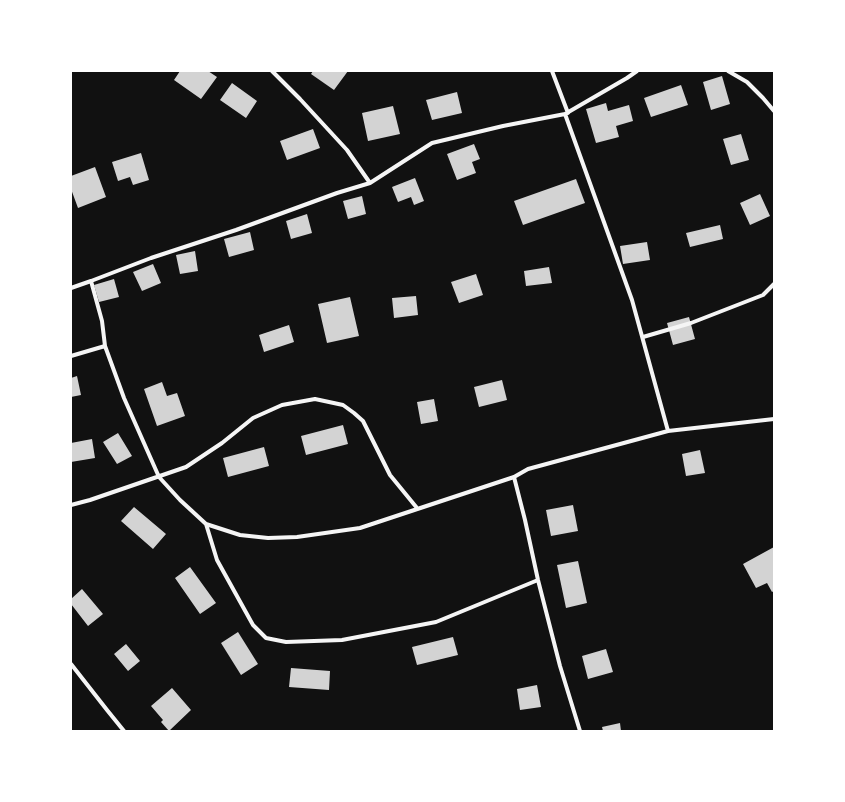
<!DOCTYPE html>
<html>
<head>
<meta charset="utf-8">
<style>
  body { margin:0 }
  #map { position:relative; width:845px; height:802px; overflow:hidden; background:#111; font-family:Mulish,sans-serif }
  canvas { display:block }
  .frame { position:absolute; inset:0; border:72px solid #fff; pointer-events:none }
</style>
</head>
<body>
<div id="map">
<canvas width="845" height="802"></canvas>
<div class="frame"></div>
</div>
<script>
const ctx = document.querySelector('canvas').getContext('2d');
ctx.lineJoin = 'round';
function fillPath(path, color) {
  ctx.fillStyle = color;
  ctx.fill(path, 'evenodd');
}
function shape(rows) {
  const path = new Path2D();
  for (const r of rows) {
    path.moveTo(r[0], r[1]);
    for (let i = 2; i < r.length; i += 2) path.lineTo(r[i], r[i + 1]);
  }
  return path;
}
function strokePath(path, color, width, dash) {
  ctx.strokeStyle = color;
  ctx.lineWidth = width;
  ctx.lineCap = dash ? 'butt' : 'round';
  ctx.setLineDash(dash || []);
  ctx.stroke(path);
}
const building = shape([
  [180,71,208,71,217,77,201,99,174,80],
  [313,71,348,71,334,90,311,74],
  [722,76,730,104,711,110,703,82],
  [232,83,257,101,246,118,220,100],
  [681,85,688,105,651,117,644,98],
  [457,92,462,113,432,120,426,100],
  [606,103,608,111,629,105,633,121,616,126,619,137,596,143,586,109],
  [393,106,400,134,368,141,362,113],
  [313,129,320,148,287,160,280,141],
  [741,134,749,160,731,165,723,139],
  [474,144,480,159,472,162,476,173,457,180,447,154],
  [141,153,149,180,133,185,130,177,118,181,112,162],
  [95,167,106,197,78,208,71,189,71,176],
  [415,178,424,201,414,205,411,197,398,202,392,187],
  [576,179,585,203,523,225,514,201],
  [760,194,770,216,750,225,740,203],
  [362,196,366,214,348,219,343,201],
  [307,214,312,233,291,239,286,221],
  [720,225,723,239,690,247,686,233],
  [250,232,254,250,229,257,224,239],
  [647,242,650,260,623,264,620,246],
  [195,251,198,271,180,274,176,255],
  [153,264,161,283,142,291,133,272],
  [549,267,552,283,526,286,524,271],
  [476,274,483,295,459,303,451,282],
  [114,279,119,297,99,302,94,285],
  [416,296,418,315,394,318,392,298],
  [350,297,359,336,327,343,318,304],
  [689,317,695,339,673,345,667,323],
  [289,325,294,342,264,352,259,335],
  [77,376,81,395,71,397,71,378],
  [502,380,507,400,479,407,474,387],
  [162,382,167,396,177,393,185,416,157,426,144,389],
  [434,399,438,421,421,424,417,402],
  [343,425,348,444,306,455,301,436],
  [118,433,132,456,117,464,103,442],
  [92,439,95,458,71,462,71,443],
  [264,447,269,466,228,477,223,458],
  [700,450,705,473,686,476,682,454],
  [573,505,578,531,551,536,546,510],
  [134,507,166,534,153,549,121,521],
  [774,547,774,591,772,592,767,583,756,588,743,564],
  [578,561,587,603,566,608,557,565],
  [190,567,216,603,200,614,175,578],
  [82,589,103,614,88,626,71,604,71,599],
  [238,632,258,664,241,675,221,643],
  [453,637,458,655,417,665,412,647],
  [126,644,140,661,128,671,114,654],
  [606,649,613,672,588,679,582,656],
  [291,668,330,671,329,690,289,687],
  [537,685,541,707,520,710,517,689],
  [172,688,191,710,169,731,161,722,163,720,151,706],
  [620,723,621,731,603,731,602,727]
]);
const minor = shape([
  [272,71,300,99,347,150,370,183],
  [552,71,568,113],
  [637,71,627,78,565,114,632,300,668,431,774,419],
  [728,71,747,82,763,98,774,111],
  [91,281,102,321,105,346,124,398,159,477,180,500,206,524,240,535,268,538,297,537,360,528,514,477],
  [71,288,91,281,151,258,236,230,337,193,370,183,432,143,503,126,565,114],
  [643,337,691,323,763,295,774,284],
  [71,356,105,346],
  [71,505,90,500,186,467,222,443,253,418,282,405,315,399,343,405,354,413,363,421,390,475,417,508],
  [206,524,217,560,253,625,266,638,286,642,342,640,436,622,538,580],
  [71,664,107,710,124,731],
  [580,731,560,666,538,580,525,520,514,477,528,469,668,431]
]);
fillPath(building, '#d3d3d3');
strokePath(minor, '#f5f5f5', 4);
</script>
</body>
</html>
